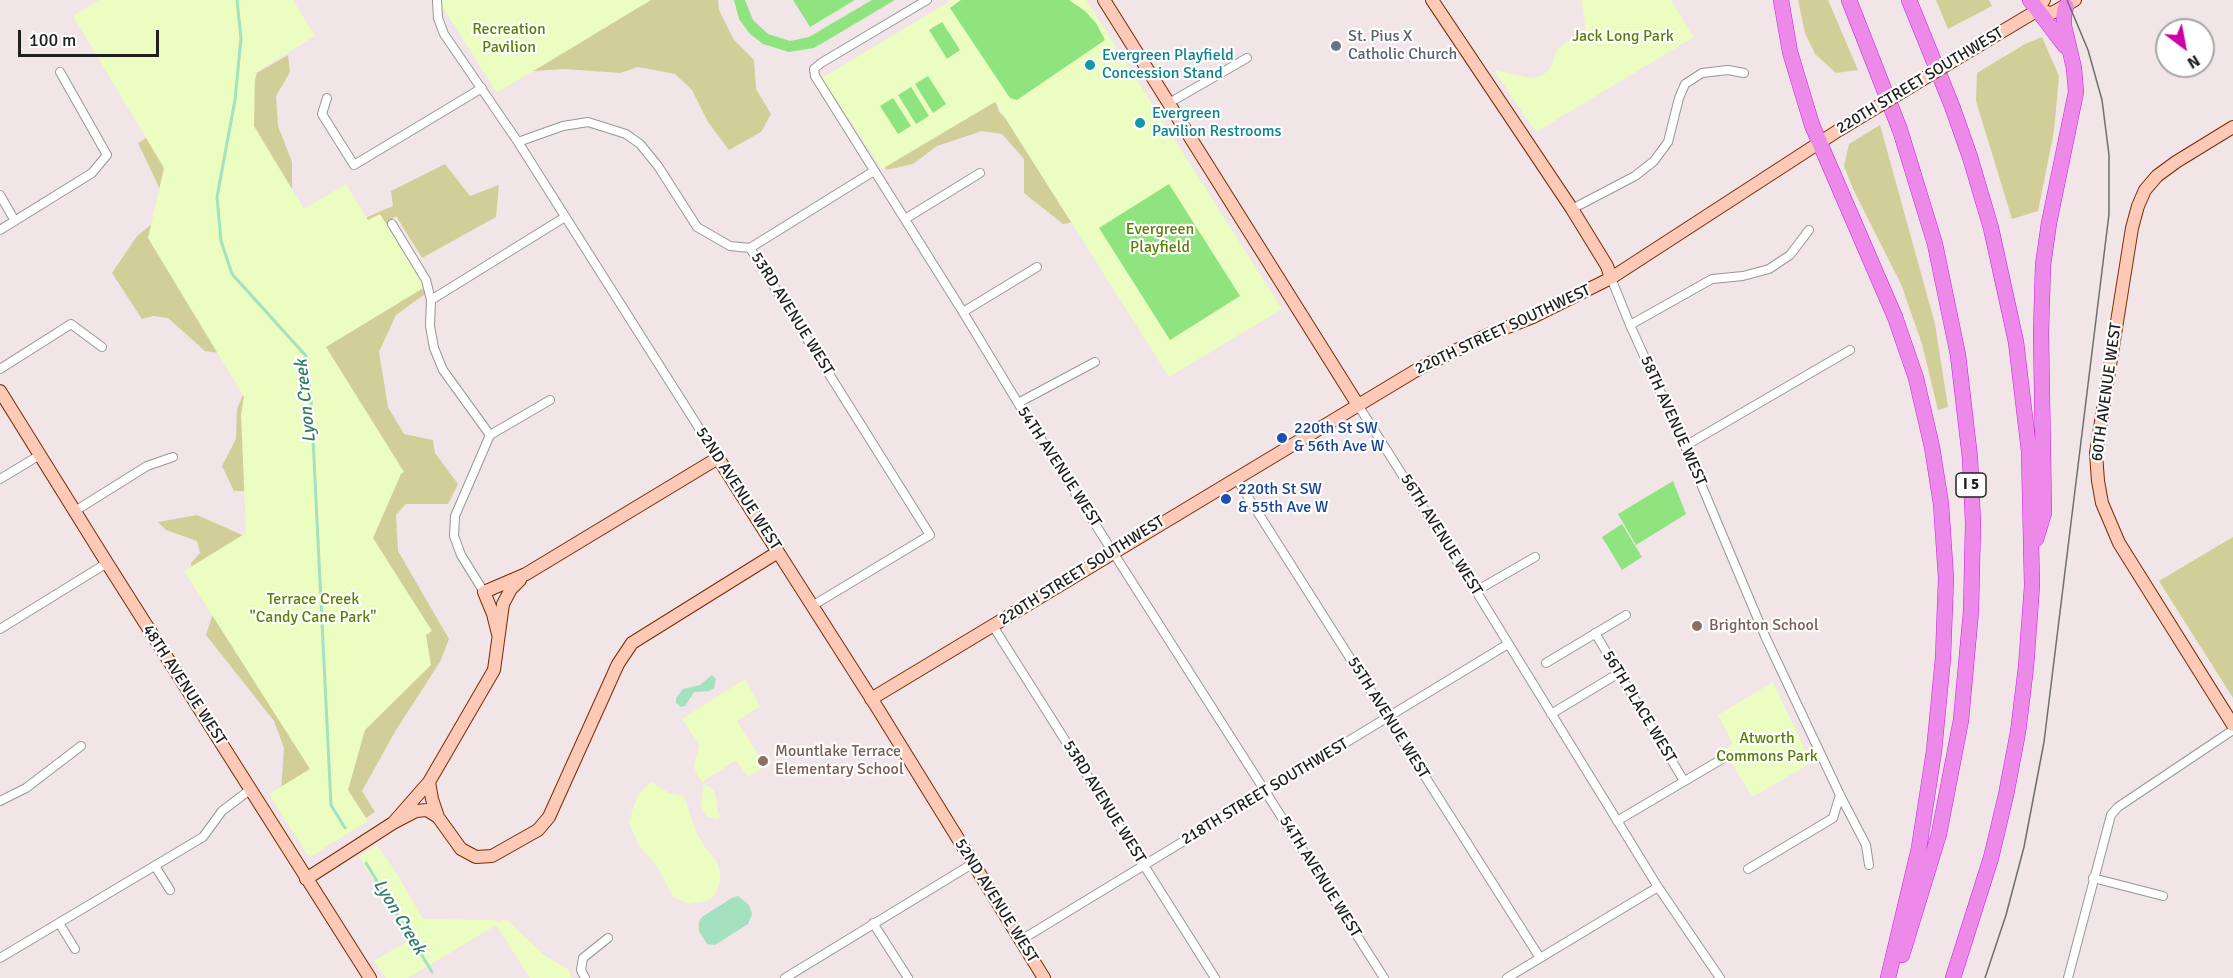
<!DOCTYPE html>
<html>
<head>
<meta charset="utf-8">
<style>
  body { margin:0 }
  #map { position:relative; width:2233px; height:978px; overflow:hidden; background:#f1e5e7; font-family:Signika,sans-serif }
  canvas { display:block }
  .north { position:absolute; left:2155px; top:18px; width:60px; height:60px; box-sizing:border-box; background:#fff; border:2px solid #a6a6a6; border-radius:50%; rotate:148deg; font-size:16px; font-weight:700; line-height:24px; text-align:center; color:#202020 }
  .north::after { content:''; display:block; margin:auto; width:21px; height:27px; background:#cf00a2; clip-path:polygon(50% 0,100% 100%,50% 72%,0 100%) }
  .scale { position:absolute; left:18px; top:30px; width:141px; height:27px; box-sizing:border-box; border:3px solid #202020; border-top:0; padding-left:8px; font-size:18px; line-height:21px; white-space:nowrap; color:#202020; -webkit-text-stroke:4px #fff; paint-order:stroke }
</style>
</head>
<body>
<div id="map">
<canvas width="2233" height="978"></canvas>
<div class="north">N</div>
<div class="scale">100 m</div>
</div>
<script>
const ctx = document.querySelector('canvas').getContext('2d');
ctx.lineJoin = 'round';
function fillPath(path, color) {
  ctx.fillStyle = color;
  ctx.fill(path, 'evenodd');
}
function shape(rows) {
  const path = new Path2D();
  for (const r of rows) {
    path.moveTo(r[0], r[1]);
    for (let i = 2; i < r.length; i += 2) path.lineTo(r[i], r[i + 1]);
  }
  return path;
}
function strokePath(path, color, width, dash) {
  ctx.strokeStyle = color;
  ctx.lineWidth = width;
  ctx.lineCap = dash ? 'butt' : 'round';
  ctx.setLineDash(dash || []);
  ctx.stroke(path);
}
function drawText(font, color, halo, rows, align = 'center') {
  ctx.font = font + ' Signika,sans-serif';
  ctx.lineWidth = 4.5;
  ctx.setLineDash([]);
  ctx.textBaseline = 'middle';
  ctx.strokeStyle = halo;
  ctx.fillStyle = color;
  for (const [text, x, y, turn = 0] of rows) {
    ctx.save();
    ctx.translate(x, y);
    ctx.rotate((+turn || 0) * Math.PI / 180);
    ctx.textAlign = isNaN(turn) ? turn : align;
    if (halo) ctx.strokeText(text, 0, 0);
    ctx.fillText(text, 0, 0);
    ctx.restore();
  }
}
const forest = shape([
  [488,0,718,0,719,10,734,40,754,60,756,89,771,114,761,132,729,150,708,122,692,90,675,74,638,67,620,73,564,69,533,71,497,93],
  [1798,0,1828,0,1858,70,1836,73,1815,54,1805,33],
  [1936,0,1989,0,1992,6,1948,29],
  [2042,37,2059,76,2054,131,2038,211,2012,219,1976,101,1977,73,2025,44],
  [288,55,290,72,276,96,278,126,292,162,292,192,303,213,365,218,393,206,391,191,445,164,470,196,499,185,496,217,422,258,396,216,388,222,425,294,396,315,379,352,388,407,404,434,433,440,435,453,458,484,448,504,406,504,396,515,398,551,449,639,440,662,396,730,362,791,375,812,312,854,280,806,284,748,274,721,206,635,215,608,192,577,191,563,200,553,197,541,166,530,158,522,197,515,258,542,258,491,234,491,222,466,236,439,237,409,244,393,220,353,205,351,168,318,153,316,142,319,112,273,137,236,170,210,138,143,247,76,251,94,257,73],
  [993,93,999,112,1023,134,1085,220,1063,224,1024,193,1024,159,1002,134,982,131,937,146,913,164,886,170,881,150],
  [1880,125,1935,324,1948,407,1938,410,1922,344,1901,284,1853,189,1844,166,1849,144],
  [2233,537,2233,698,2159,581]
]);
const park = shape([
  [99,0,293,0,315,36,255,73,254,126,304,209,346,184,368,220,380,214,425,287,326,347,404,472,401,474,373,538,432,631,426,635,431,665,365,730,348,790,368,821,311,856,307,854,269,794,310,769,184,571,246,533,241,414,244,397,148,238,164,168,73,16],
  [438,0,651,0,497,93],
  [952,0,1086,0,1282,309,1169,377,995,102,882,169,822,78],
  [1582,0,1671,0,1694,37,1536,132,1494,70,1530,78,1540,76,1548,71,1551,67,1557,50,1567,41,1586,35],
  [745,679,760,706,737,721,765,766,748,777,736,760,702,782,697,775,694,766,699,745,682,719],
  [1773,682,1811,763,1752,797,1730,760,1722,751,1733,744,1718,715],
  [651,782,669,793,684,796,696,832,704,846,717,862,720,872,720,882,714,896,707,901,689,904,673,897,657,866,639,846,629,823,633,808,639,793],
  [704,783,714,791,716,797,718,812,721,816,717,819,707,817,701,807],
  [377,845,395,871,423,919,495,920,499,923,506,919,544,955,569,970,571,978,530,978,496,925,408,978,386,978,374,961,411,939,359,857]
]);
const pitch = shape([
  [734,0,745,0,753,20,768,34,790,41,809,37,872,0,895,0,814,48,789,52,763,44,750,34,739,19],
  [793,0,855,0,810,27],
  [961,0,1069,0,1085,11,1096,23,1105,40,1017,100,1010,98,950,8],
  [942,22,960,50,947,59,929,30],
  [928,76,946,104,933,113,915,84],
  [911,87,929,116,916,124,898,95],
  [893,98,911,126,898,134,880,106],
  [1169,184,1240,296,1170,340,1099,228],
  [1673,481,1686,514,1636,545,1618,514],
  [1622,524,1642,557,1622,570,1602,537]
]);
const water = shape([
  [712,675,716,679,714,688,709,691,694,692,685,706,681,707,676,703,676,698,683,689,700,685],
  [738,896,749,905,752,914,748,924,715,945,707,944,699,931,699,922,702,917,732,898]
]);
const stream = shape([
  [237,0,241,38,235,100,217,197,221,241,232,274,306,356,311,398,331,805,345,828],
  [366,863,432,972]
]);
const street = shape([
  [437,0,438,18,444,34,518,142,718,458],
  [927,0,821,63,814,69,815,76,963,312,1018,403,1384,978],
  [327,98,322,114,354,165,482,88],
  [1169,103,1247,58],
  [518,142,563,126,588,122,626,134,640,144,658,166,697,227,730,246,750,248,930,535,812,606],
  [0,195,15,221],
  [1572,209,1635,176,1654,161,1668,142,1679,98,1685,84,1702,73,1728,70,1744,73],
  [905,219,980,173],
  [392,224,426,280,431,300,430,326,434,348,443,370,490,435,455,516,454,536,461,555,484,592],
  [0,230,92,173,107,155,60,72],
  [750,248,874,171],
  [1611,278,1630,325,1685,446,1765,636,1840,795,1866,845,1869,865],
  [431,300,565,217],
  [963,312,1037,267],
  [1630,325,1712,279,1743,276,1769,269,1790,255,1809,230],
  [0,369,71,324,102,347],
  [1018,403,1095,362],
  [1358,405,1476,591,1658,887,1720,978],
  [490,435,550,400],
  [1685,446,1850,350],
  [1236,478,1540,958],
  [0,479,40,455],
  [75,511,147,466,173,457],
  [1476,591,1535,557],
  [993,626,1215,978],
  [0,629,107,563],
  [1595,633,1684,781],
  [1546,663,1626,615],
  [1551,714,1619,673],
  [0,801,26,788,81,746],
  [1617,821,1722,759],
  [155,866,170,890],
  [1748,869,1833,818,1840,795],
  [2093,878,2163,896],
  [59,923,75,949],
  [873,923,908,978],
  [1021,940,1508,644],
  [0,958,203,837,222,811,251,789],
  [585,978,581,970,583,958,608,938],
  [785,978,972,864],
  [1507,978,1658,887],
  [2068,978,2111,815,2118,807,2233,730]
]);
const secondary = shape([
  [1104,0,1358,405],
  [1432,0,1572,209,1607,266,1611,278],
  [2038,10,2052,13,2075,0],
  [1981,44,2038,10,2044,0],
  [2233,127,2176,162,2157,176,2145,190,2138,206,2132,228,2096,453,2098,481,2102,503,2119,543,2233,725],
  [0,391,107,563,370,978],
  [498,634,493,614,484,592,526,574,718,458,878,709,1044,978],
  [871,699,1420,368,1485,336,1533,317,1611,278,1839,130],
  [429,782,432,799,438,817,461,849,476,857,492,856,538,830,549,817,618,664,632,643,778,552],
  [393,823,429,782,494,670,503,604,511,589,520,580],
  [306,879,393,823,416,811,427,810,438,817]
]);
const highway = shape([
  [1781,0,1790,52,1812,125,1895,317,1916,378,1932,447,1941,504,1946,578,1943,658,1934,751,1919,848,1888,978],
  [1849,0,1900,130,1935,244,1958,355,1970,458,1973,523,1971,611,1961,720,1939,834,1902,955],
  [1909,0,1952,106,1970,157,1991,228,2016,342,2029,451,2032,586,2026,667,2018,732,2006,795,1991,858,1953,978],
  [2030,0,2065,46],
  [2036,539,2044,513,2041,333,2043,265,2049,223,2076,92,2074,68,2064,26,2064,15,2066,6]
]);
const tram = shape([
  [1985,978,2006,915,2024,847,2044,742,2109,214,2109,155,2102,100,2088,50,2067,0]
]);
const secondaryBridge = shape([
  [1839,130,1981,44]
]);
const markers = [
  [1336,46,6,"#6b7280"],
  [1090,65,6,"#0f9aa8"],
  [1140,123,6,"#0f9aa8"],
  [1282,438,6,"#1a4fb4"],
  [1226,499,6,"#1a4fb4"],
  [1697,626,6,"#8d6e63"],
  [763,761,6,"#8d6e63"]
];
const shields = [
  [1971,485,30]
];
const shieldNames = [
  ["I 5",1971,485]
];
const parkNames = [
  ["Recreation",509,30],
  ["Pavilion",509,48],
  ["Jack Long Park",1623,37],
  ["Evergreen",1160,230],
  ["Playfield",1160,248],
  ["Terrace Creek",313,600],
  ["\"Candy Cane Park\"",313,618],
  ["Atworth",1767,739],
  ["Commons Park",1767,757]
];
const worshipNames = [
  ["St. Pius X",1348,37],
  ["Catholic Church",1348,55]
];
const cultureNames = [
  ["Evergreen Playfield",1102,56],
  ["Concession Stand",1102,74],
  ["Evergreen",1152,114],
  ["Pavilion Restrooms",1152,132]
];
const streetNames = [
  ["220TH STREET SOUTHWEST",1920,81,-31],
  ["53RD AVENUE WEST",792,314,58],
  ["220TH STREET SOUTHWEST",1503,330,-25],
  ["60TH AVENUE WEST",2107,392,-82],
  ["58TH AVENUE WEST",1673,421,66],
  ["54TH AVENUE WEST",1059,467,57],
  ["52ND AVENUE WEST",738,489,57],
  ["56TH AVENUE WEST",1441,535,58],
  ["220TH STREET SOUTHWEST",1082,571,-32],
  ["48TH AVENUE WEST",184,685,57],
  ["56TH PLACE WEST",1639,707,59],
  ["55TH AVENUE WEST",1388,718,58],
  ["218TH STREET SOUTHWEST",1265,792,-31],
  ["53RD AVENUE WEST",1104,802,58],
  ["54TH AVENUE WEST",1320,877,58],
  ["52ND AVENUE WEST",996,901,58]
];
const transitNames = [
  ["220th St SW",1294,429],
  ["& 56th Ave W",1294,447],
  ["220th St SW",1238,490],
  ["& 55th Ave W",1238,508]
];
const educationNames = [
  ["Brighton School",1709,626],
  ["Mountlake Terrace",775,752],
  ["Elementary School",775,770]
];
const waterNames = [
  ["Lyon Creek",306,401,-96],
  ["Lyon Creek",399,917,59]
];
fillPath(forest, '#d2ce98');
fillPath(park, '#ebfdc1');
fillPath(pitch, '#90e47f');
fillPath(water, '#a3e1bf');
strokePath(stream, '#a3e1bf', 3);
strokePath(street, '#979797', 10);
strokePath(secondary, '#7d2900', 14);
strokePath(highway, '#cc1ce5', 16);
strokePath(street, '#fff', 8);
strokePath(secondary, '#fdcab7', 12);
strokePath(highway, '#ec89e9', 15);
strokePath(tram, '#6e6e6e', 1.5);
strokePath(secondaryBridge, '#7d2900', 14, []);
strokePath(secondaryBridge, '#fdcab7', 12);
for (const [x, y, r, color] of markers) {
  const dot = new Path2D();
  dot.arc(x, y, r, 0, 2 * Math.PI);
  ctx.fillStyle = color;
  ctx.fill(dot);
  strokePath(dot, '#fff', 2);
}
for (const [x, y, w] of shields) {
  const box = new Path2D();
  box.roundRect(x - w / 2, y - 12, w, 24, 4.5);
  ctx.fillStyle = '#fff';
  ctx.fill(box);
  strokePath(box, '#202020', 1.5);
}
drawText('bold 15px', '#202020', null, shieldNames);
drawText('16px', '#5b8006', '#fff', parkNames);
drawText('16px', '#5b616d', '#fff', worshipNames, 'left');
drawText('16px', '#0d838f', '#fff', cultureNames, 'left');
drawText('16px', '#202020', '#fff', streetNames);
drawText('16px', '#164399', '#fff', transitNames, 'left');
drawText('16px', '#785e54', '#fff', educationNames, 'left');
drawText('italic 18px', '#337c67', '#fff', waterNames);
</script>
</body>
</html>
